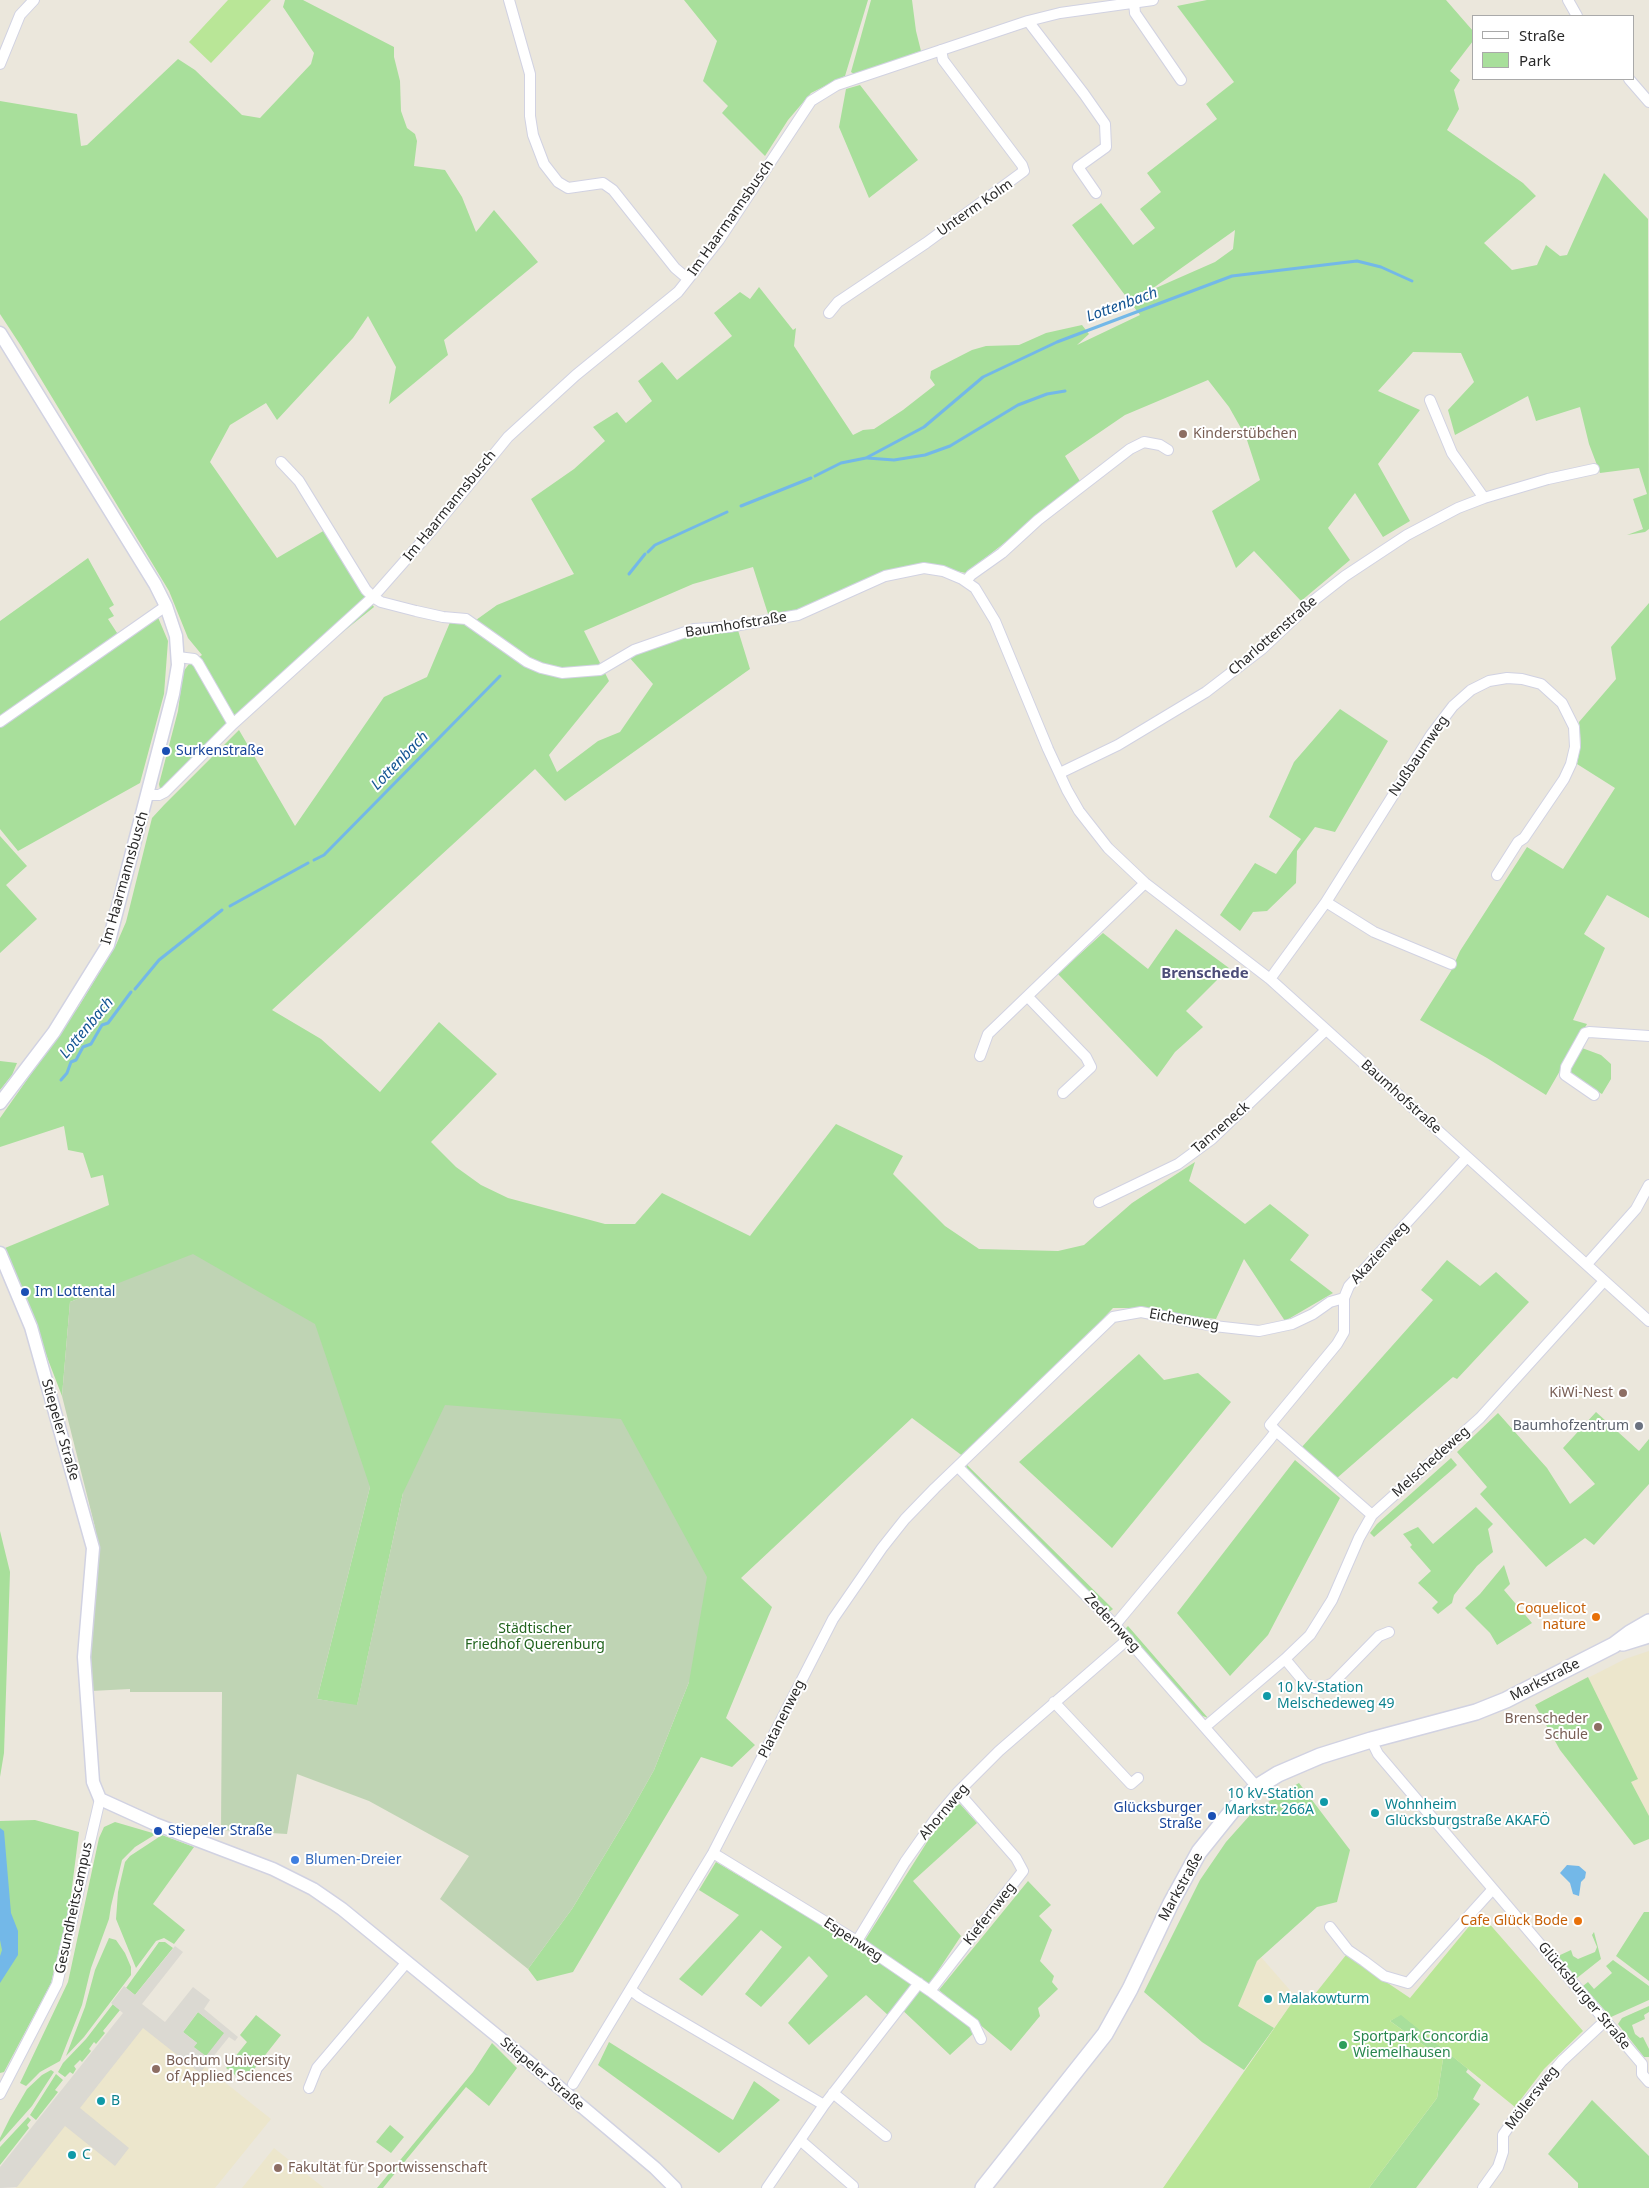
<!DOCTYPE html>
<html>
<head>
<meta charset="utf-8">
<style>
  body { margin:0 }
  #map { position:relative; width:1649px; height:2188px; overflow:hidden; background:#ebe7dc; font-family:"Noto Sans",sans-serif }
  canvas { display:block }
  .legend { position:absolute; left:1472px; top:15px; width:162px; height:65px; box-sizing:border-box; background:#fff; border:1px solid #a9a9a9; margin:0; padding:6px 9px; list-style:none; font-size:15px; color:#292929 }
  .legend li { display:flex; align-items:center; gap:10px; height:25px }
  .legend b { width:25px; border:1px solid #a9a9a9 }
</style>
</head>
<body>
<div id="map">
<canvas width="1649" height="2188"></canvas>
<ul class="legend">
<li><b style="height:6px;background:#fff"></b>Straße</li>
<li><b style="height:14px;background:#a8df9b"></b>Park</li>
</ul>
</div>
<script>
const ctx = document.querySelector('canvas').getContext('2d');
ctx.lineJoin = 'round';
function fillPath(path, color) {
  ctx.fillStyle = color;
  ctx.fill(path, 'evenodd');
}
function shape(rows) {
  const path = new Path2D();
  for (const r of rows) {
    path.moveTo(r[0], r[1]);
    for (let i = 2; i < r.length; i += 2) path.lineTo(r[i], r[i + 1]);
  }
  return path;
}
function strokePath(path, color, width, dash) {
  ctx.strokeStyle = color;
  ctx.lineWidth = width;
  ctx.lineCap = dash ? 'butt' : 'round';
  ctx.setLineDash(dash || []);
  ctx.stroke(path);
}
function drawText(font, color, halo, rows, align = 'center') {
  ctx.font = font + ' "Noto Sans",sans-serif';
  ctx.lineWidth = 4;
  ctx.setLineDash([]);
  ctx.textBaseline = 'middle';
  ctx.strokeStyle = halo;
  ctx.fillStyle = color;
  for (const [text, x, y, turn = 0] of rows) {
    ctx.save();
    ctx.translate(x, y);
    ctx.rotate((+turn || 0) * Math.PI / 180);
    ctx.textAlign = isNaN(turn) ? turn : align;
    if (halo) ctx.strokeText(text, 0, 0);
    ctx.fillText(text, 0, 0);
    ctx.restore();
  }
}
const education = shape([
  [1649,1651,1649,1839,1634,1845,1560,1750,1535,1705,1625,1659],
  [1261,1957,1296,1997,1244,2070,1202,2042,1238,2006,1257,1961],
  [144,2018,271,2119,215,2188,16,2188,14,2180],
  [274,2148,324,2188,242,2188]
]);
const green = shape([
  [285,0,303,0,394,47,394,57,400,81,401,111,407,128,415,134,417,141,414,166,445,170,462,197,476,232,494,210,538,262,444,340,448,355,389,404,396,367,368,316,353,338,277,420,266,403,230,425,210,462,277,558,325,530,374,607,228,724,174,781,160,789,159,784,178,711,183,672,189,664,202,655,188,638,169,591,21,346,0,314,0,101,77,114,81,146,87,145,178,59,195,70,242,115,260,118,311,64,314,53,283,7],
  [684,0,868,0,845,76,811,93,788,120,765,156,722,113,728,106,703,81,717,41],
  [871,0,912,0,916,31,921,51,854,74,851,72],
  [1207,0,1446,0,1473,31,1473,41,1450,71,1460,80,1454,90,1459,109,1447,130,1523,183,1536,196,1484,243,1512,270,1537,265,1546,245,1560,256,1567,255,1604,173,1648,219,1649,529,1645,532,1627,535,1643,529,1633,499,1647,494,1639,468,1600,473,1589,444,1580,407,1536,421,1528,396,1455,435,1448,410,1474,382,1461,353,1413,352,1378,391,1420,410,1378,464,1410,521,1383,537,1355,493,1328,528,1350,560,1301,601,1254,551,1236,568,1212,511,1260,480,1246,437,1229,407,1208,380,1125,415,1065,456,1081,483,966,573,925,565,801,611,769,617,753,567,693,584,584,631,609,681,549,755,557,772,598,741,620,732,653,684,628,656,705,629,737,627,750,669,565,801,535,769,272,1010,321,1039,380,1092,439,1022,497,1074,431,1142,456,1167,481,1185,508,1198,605,1224,635,1224,662,1193,750,1236,836,1124,903,1156,893,1174,945,1226,979,1249,1058,1251,1084,1245,1132,1203,1195,1162,1189,1181,1245,1224,1270,1204,1309,1235,1290,1260,1333,1293,1285,1321,1244,1259,1216,1319,1163,1313,1140,1308,1113,1308,1069,1355,964,1457,912,1418,741,1578,772,1607,726,1718,755,1745,732,1767,701,1757,573,1972,537,1981,528,1969,572,1909,627,1818,654,1770,689,1682,403,1493,357,1706,317,1699,370,1487,80,1298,70,1302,62,1396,5,1248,109,1205,103,1175,91,1178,83,1153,68,1150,64,1126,0,1147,0,1118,79,1006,116,945,126,922,152,818,164,805,239,730,295,826,384,697,427,677,451,620,469,625,497,605,574,574,531,499,574,469,605,441,593,427,617,412,626,423,652,401,638,381,662,362,677,380,732,336,714,313,740,292,750,299,759,287,793,330,796,328,794,346,853,435,863,430,874,429,903,410,935,385,930,378,931,371,972,350,986,346,1019,345,1046,333,1082,325,1089,334,1077,345,1140,315,1072,225,1101,203,1133,245,1155,228,1140,209,1161,192,1147,173,1217,119,1206,104,1234,82,1177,6],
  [1235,230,1233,249,1215,262,1149,291],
  [860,85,918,160,869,198,839,127,846,89],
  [88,558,114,605,109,608,114,616,108,619,119,636,0,719,0,621],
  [1649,603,1649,918,1607,895,1584,934,1605,948,1573,1020,1587,1024,1546,1095,1487,1058,1420,1020,1451,971,1460,951,1527,847,1563,869,1615,788,1577,764,1581,744,1579,722,1616,679,1611,647],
  [157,615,168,641,164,694,140,783,18,851,0,829,0,726],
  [1340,709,1388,741,1335,832,1315,827,1297,851,1296,883,1267,911,1253,912,1240,931,1220,915,1255,863,1276,874,1301,839,1269,817,1294,762],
  [0,836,27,866,6,885,37,919,0,953],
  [1176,929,1229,968,1186,1011,1203,1027,1175,1052,1157,1077,1058,974,1103,933,1148,969],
  [1582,1048,1601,1055,1611,1064,1611,1079,1602,1094,1577,1080,1571,1074,1570,1070],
  [0,1061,17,1063,12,1075,0,1090],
  [1447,1260,1480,1286,1496,1272,1529,1302,1457,1379,1453,1377,1337,1478,1301,1448,1433,1300,1421,1290],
  [1139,1354,1164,1380,1198,1373,1231,1402,1112,1548,1019,1462],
  [1596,1412,1639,1451,1649,1439,1649,1484,1594,1545,1585,1538,1546,1567,1480,1494,1487,1487,1457,1452,1498,1413,1547,1468,1570,1504,1595,1484,1563,1448],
  [1451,1458,1457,1465,1453,1469,1374,1537,1370,1533,1377,1524],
  [1295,1460,1340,1498,1268,1635,1230,1676,1177,1613],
  [965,1463,1113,1609,1109,1612,968,1470],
  [1476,1507,1493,1524,1488,1529,1493,1552,1477,1566,1454,1595,1452,1603,1438,1614,1432,1608,1438,1602,1418,1583,1431,1571,1410,1547,1412,1545,1403,1534,1418,1527,1433,1544],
  [0,1531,10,1572,4,1753,0,1777],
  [1504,1565,1510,1584,1504,1590,1532,1623,1497,1645,1490,1633,1465,1608,1480,1594],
  [1128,1626,1208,1718,1200,1715,1125,1629],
  [1588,1677,1638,1779,1631,1782,1649,1816,1649,1839,1634,1845,1560,1750,1535,1705],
  [1299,1783,1350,1850,1337,1902,1317,1907,1257,1961,1238,2006,1274,2028,1244,2070,1202,2042,1144,1992,1200,1880,1226,1842,1251,1814,1281,1793],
  [960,1804,977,1823,913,1881,961,1936,930,1983,927,1992,975,2032,950,2055,897,2005,889,2016,866,1995,809,2045,788,2023,828,1976,809,1956,761,2007,745,1994,782,1947,761,1930,702,1996,679,1979,739,1915,699,1890,716,1862,860,1948,929,1839,955,1806],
  [35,1820,79,1832,70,1903,51,1983,4,2072,0,2073,0,1821],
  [115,1822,156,1834,135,1847,122,1860,111,1906,109,1919,91,1968,82,2005,60,2061,40,2072,26,2086,20,2083,68,1982,99,1838,104,1827],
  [162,1835,194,1847,153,1904,185,1930,174,1944,164,1938,156,1941,136,1968,116,1919,118,1892,125,1862,130,1856],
  [1028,1881,1051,1905,1039,1916,1052,1930,1040,1961,1054,1976,1052,1982,1058,1989,1038,2008,1040,2016,1011,2051,939,1990],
  [1644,1912,1649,1912,1649,1981,1616,1956],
  [1594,1932,1601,1959,1577,1978,1558,1956,1571,1950,1573,1956,1578,1959,1595,1952,1597,1947,1592,1935],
  [109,1938,116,1940,125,1953,131,1967,131,1975,84,2037,66,2056,85,2007,95,1970],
  [159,1942,165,1942,173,1948,135,1995,126,1988],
  [1613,1960,1649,1986,1649,2000,1611,2017,1583,1986,1588,1982,1594,1989,1612,1973,1606,1966],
  [113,2004,120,2010,103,2031,105,2033,96,2044,94,2042,89,2049,91,2051,82,2062,80,2060,74,2066,76,2069,73,2074,70,2072,65,2077,58,2072,63,2063,86,2039],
  [1649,2006,1649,2012,1644,2015,1645,2019,1632,2025,1635,2034,1640,2038,1643,2037,1649,2049,1649,2057,1644,2057,1618,2024,1622,2018],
  [198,2012,225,2033,206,2057,193,2047,197,2043,183,2032],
  [1401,2014,1468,2069,1466,2072,1481,2085,1473,2099,1480,2104,1416,2188,1369,2188,1437,2098,1443,2059,1390,2021],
  [256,2015,281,2035,244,2082,226,2068,247,2042,240,2035],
  [609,2042,733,2120,754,2081,780,2100,719,2153,598,2065],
  [492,2043,517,2068,489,2106,466,2087,383,2188,377,2188,473,2072],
  [51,2070,54,2072,32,2106,0,2142,0,2138,10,2118,27,2089,42,2075],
  [56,2074,63,2080,55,2090,58,2092,36,2120,30,2115],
  [1592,2100,1649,2156,1649,2188,1578,2188,1578,2183,1548,2154],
  [28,2117,31,2120,27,2125,29,2128,0,2165,0,2147],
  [390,2125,404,2137,391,2153,376,2142]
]);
const cemetery = shape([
  [193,1254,315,1324,370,1487,317,1699,357,1705,403,1493,445,1405,621,1419,707,1577,689,1682,654,1770,627,1818,572,1909,528,1969,440,1899,469,1856,369,1801,297,1774,287,1834,221,1830,222,1692,130,1692,130,1689,91,1691,89,1639,98,1557,95,1527,62,1396,70,1302]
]);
const pitch = shape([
  [228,0,271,0,211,63,189,42],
  [1480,1913,1583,2031,1544,2069,1515,2107,1401,2015,1390,2021,1443,2059,1437,2098,1369,2188,1163,2188,1296,1997,1307,2004,1346,1955,1410,1998]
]);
const plaza = shape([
  [175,1946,183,1952,142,2004,165,2022,193,1987,210,2000,204,2009,238,2037,235,2041,229,2037,200,2073,143,2028,80,2108,129,2148,115,2166,65,2126,17,2187,0,2188,0,2167,123,2013,111,2003,124,1986,135,1995],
  [198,2012,224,2033,206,2056,194,2047,197,2043,183,2032]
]);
const water = shape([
  [0,1828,4,1831,11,1913,18,1931,18,1955,0,1983,0,1956,2,1950,0,1940],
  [1567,1865,1579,1866,1586,1872,1585,1878,1581,1882,1579,1896,1573,1894,1570,1883,1560,1873]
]);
const stream = shape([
  [867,458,894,460,925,455,950,446,1018,405,1047,394,1065,391],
  [815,476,841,463,866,458,924,427,983,377,1057,342,1232,276,1357,261,1381,267,1412,281],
  [741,506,811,478],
  [648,552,655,545,727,512],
  [629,574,645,554],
  [314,860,324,855,500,676],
  [230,906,308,863],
  [135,989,159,960,222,910],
  [61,1080,67,1073,71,1062,76,1060,83,1047,91,1044,102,1025,108,1023,131,992]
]);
const minor = shape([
  [509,0,530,74,530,116,533,135,544,164,558,182,568,188,603,183,613,190,675,268,688,279],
  [1568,0,1577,16],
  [1134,2,1135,13,1181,80],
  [1028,21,1084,94,1105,124,1106,147,1078,167,1096,193],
  [0,64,20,15,34,0],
  [1629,79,1649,102],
  [829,313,838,302,926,243,1024,171,1022,165,943,60,941,50],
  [1430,400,1452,453,1484,498],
  [281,462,299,481,366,590,373,597,381,602,416,611,443,617,466,619,527,662,541,668,562,673,600,670,634,650,694,629,728,627,798,615,885,576,924,568,943,571,962,579,975,588,995,621,1048,749,1067,790,1079,811,1108,848,1145,883,1270,979,1649,1321],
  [966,581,971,575,1002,553,1038,520,1130,449,1144,442,1160,445,1168,450],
  [178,657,194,659,198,663,233,724],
  [0,722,166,606],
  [1060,773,1118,745,1206,692,1262,649,1313,601,1345,576,1407,535,1458,508,1484,498,1548,479,1594,469],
  [148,795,159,795,165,792,233,724,373,597,432,530,508,437,576,375,678,292,719,240,811,101,837,85,1028,21,1060,13,1153,0],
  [1326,902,1374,932,1451,964],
  [1270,979,1326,902,1431,735,1453,706,1471,690,1489,681,1507,678,1522,679,1541,684,1562,703,1574,727,1575,747,1571,764,1564,779,1524,838,1518,842,1497,875],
  [1028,997,1086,1057,1091,1067,1063,1093],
  [980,1056,988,1034,1145,883],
  [1594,1095,1565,1075,1566,1067,1585,1033,1589,1032,1649,1036],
  [1099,1202,1178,1164,1212,1139,1326,1030],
  [1587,1264,1636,1209,1649,1185],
  [1276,1431,1372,1515],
  [958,1467,1115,1625,1257,1787],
  [1115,1625,1270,1439,1276,1431,1270,1425,1337,1344,1344,1332,1344,1298,1349,1286,1467,1157],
  [1285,1659,1305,1683,1315,1688,1322,1688,1333,1683,1379,1636,1389,1632],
  [1054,1702,1131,1784,1138,1778],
  [1205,1727,1285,1659,1310,1635,1332,1600,1359,1538,1372,1515,1480,1418,1604,1281],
  [1371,1740,1378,1754,1642,2064,1642,2074,1649,2082],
  [713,1853,857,1941,930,1991,974,2024,981,2039],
  [1330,1927,1348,1950,1364,1961,1384,1976,1408,1983,1492,1890],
  [857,1941,905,1862,936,1818,958,1792,999,1751,1128,1639],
  [631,1990,640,1997,824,2105],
  [930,1991,1023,1871,1016,1858,958,1792],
  [573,2084,713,1853,833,1619,882,1548,905,1519,935,1488,1113,1317,1141,1312,1214,1326,1259,1331,1292,1324,1313,1314,1330,1302,1344,1298],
  [309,2088,317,2068,407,1962],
  [833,2093,886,2136],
  [0,2094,57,1984,100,1799],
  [800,2140,853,2186],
  [767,2188,824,2105,919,1983],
  [1483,2188,1498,2167,1503,2152,1503,2135,1519,2112,1562,2061,1605,2021]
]);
const tertiary = shape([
  [0,333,155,584,166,606,176,636,178,665,173,694,108,945,54,1032,0,1103],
  [0,1253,31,1327,93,1548,84,1657,93,1782,100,1799,155,1824,273,1869,313,1889,342,1909,529,2062,655,2168,675,2188]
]);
const secondary = shape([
  [1623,1643,1649,1635],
  [983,2188,1105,2034,1130,1989,1171,1903,1199,1852,1232,1811,1257,1787,1278,1774,1320,1756,1371,1740,1476,1712,1506,1700,1614,1645,1630,1633,1649,1622]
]);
const markers = [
  [1183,434,5,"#8d6e63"],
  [166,751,5,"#1a4fb4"],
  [25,1292,5,"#1a4fb4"],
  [1623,1393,5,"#8d6e63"],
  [1639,1426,5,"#6b7280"],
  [1596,1617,5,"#e8710a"],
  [1267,1696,5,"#0f9aa8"],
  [1598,1727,5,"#8d6e63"],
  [1324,1802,5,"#0f9aa8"],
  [1375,1813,5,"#0f9aa8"],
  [1212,1816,5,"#1a4fb4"],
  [158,1831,5,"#1a4fb4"],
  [295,1860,5,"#3f7fe0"],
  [1578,1921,5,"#e8710a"],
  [1268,1999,5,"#0f9aa8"],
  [1343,2045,5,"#2e9e5b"],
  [156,2069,5,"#8d6e63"],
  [101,2101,5,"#0f9aa8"],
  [72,2155,5,"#0f9aa8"],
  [278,2168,5,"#8d6e63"]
];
const streetNames = [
  ["Unterm Kolm",975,208,-35],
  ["Im Haarmannsbusch",731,218,-55],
  ["Im Haarmannsbusch",450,506,-51],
  ["Baumhofstraße",736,625,-9],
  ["Charlottenstraße",1273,636,-41],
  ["Nußbaumweg",1419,756,-56],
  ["Im Haarmannsbusch",125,878,-74],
  ["Baumhofstraße",1401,1097,42],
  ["Tanneneck",1221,1128,-41],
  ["Akazienweg",1380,1253,-48],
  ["Eichenweg",1184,1320,10],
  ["Stiepeler Straße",60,1430,74],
  ["Melschedeweg",1431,1462,-42],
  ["Zedernweg",1112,1623,47],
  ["Markstraße",1545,1680,-27],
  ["Platanenweg",782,1719,-63],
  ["Ahornweg",944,1812,-50],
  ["Markstraße",1181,1887,-61],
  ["Gesundheitscampus",74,1908,-78],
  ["Kiefernweg",990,1914,-52],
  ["Espenweg",853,1940,33],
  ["Glücksburger Straße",1584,1996,50],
  ["Stiepeler Straße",542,2074,40],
  ["Möllersweg",1532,2098,-52]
];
const educationNames = [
  ["Kinderstübchen",1193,434],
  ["KiWi-Nest",1613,1393,"right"],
  ["Brenscheder",1588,1719,"right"],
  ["Schule",1588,1735,"right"],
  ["Bochum University",166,2061],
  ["of Applied Sciences",166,2077],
  ["Fakultät für Sportwissenschaft",288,2168]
];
const transitNames = [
  ["Surkenstraße",176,751],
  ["Im Lottental",35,1292],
  ["Glücksburger",1202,1808,"right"],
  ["Straße",1202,1824,"right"],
  ["Stiepeler Straße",168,1831]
];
const worshipNames = [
  ["Baumhofzentrum",1629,1426]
];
const foodNames = [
  ["Coquelicot",1586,1609],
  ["nature",1586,1625],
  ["Cafe Glück Bode",1568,1921]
];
const parkNames = [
  ["Städtischer",535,1629],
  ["Friedhof Querenburg",535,1645]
];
const cultureNames = [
  ["10 kV-Station",1277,1688],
  ["Melschedeweg 49",1277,1704],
  ["10 kV-Station",1314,1794,"right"],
  ["Markstr. 266A",1314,1810,"right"],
  ["Wohnheim",1385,1805],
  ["Glücksburgstraße AKAFÖ",1385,1821],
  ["Malakowturm",1278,1999],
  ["B",111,2101],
  ["C",82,2155]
];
const shopNames = [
  ["Blumen-Dreier",305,1860]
];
const leisureNames = [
  ["Sportpark Concordia",1353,2037],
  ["Wiemelhausen",1353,2053]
];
const waterNames = [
  ["Lottenbach",1122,305,-20],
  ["Lottenbach",400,761,-46],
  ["Lottenbach",87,1028,-50]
];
const neighbourhoodNames = [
  ["Brenschede",1205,974]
];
fillPath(education, '#ece6cc');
fillPath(green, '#a8df9b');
fillPath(cemetery, '#bfd4b4');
fillPath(pitch, '#b9e697');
fillPath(plaza, '#dbd9d2');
fillPath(water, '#73b8e8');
strokePath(stream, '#73b8e8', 3);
strokePath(minor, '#d1d2e2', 12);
strokePath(tertiary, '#d1d2e2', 15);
strokePath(secondary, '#d1d2e2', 18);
strokePath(minor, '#fff', 10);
strokePath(tertiary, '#fff', 12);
strokePath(secondary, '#fff', 15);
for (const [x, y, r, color] of markers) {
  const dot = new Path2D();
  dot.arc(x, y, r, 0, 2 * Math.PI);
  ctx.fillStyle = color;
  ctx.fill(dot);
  strokePath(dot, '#fff', 2);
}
drawText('14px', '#292929', '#fff', streetNames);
drawText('14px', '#785e54', '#fff', educationNames, 'left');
drawText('14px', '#164399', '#fff', transitNames, 'left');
drawText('14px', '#5b616d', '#fff', worshipNames, 'right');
drawText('14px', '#c56008', '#fff', foodNames, 'right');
drawText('14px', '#21631d', '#fff', parkNames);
drawText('14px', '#0d838f', '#fff', cultureNames, 'left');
drawText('14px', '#366cbe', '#fff', shopNames, 'left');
drawText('14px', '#27864d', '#fff', leisureNames, 'left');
drawText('italic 15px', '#145593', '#fff', waterNames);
drawText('bold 15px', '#4c4d78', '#fff', neighbourhoodNames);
</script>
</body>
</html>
